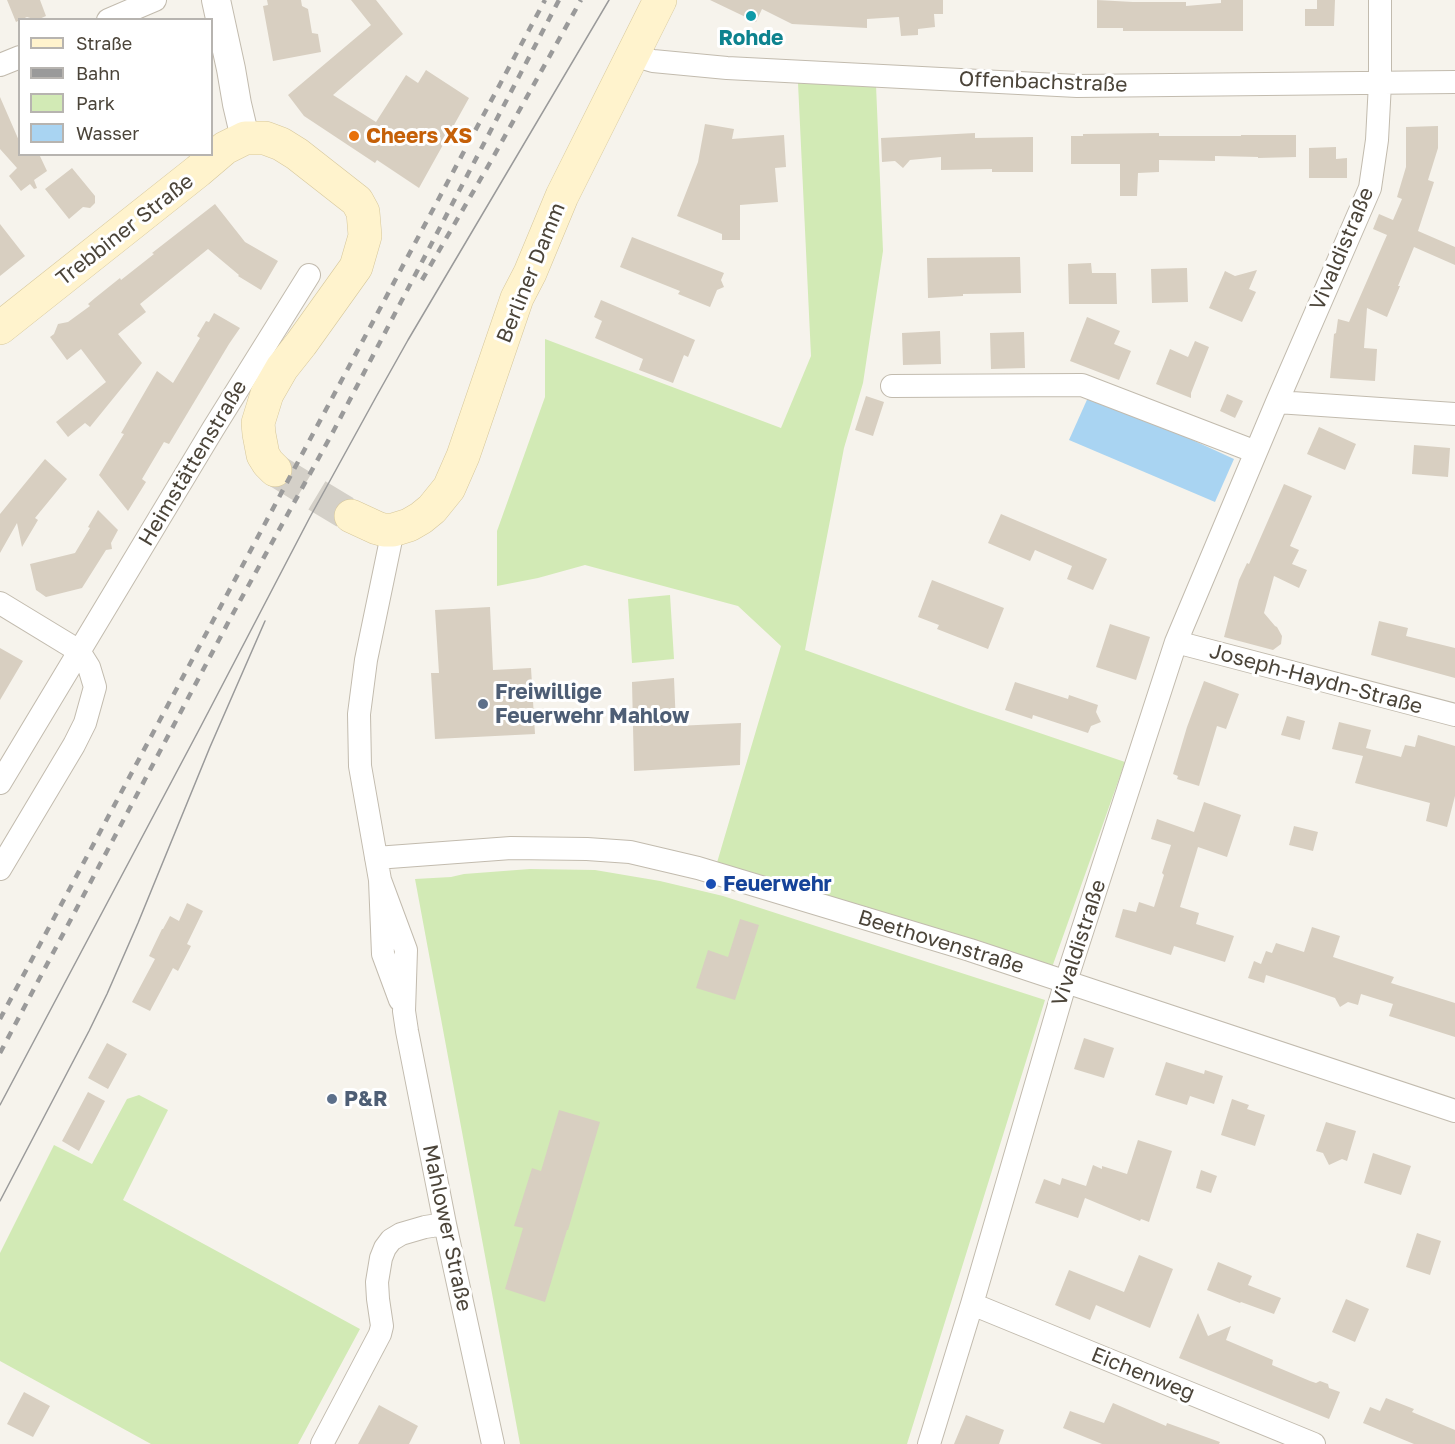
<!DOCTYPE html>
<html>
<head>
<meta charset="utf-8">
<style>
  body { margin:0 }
  #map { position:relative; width:1455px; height:1444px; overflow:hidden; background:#f6f3ec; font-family:"Golos Text",sans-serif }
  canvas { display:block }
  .legend { position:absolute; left:18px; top:18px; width:195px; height:138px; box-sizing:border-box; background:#fff; border:2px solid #b7b4b0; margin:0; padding:8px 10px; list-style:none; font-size:18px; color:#4b4439 }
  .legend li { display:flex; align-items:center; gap:12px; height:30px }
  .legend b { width:30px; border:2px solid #b7b4b0 }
</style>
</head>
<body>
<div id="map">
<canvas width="1455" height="1444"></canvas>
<ul class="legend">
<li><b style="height:8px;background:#fff3cd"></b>Straße</li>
<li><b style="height:8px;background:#9a9a9a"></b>Bahn</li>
<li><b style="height:16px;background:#d2eab5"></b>Park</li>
<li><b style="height:16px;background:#a9d4f2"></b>Wasser</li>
</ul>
</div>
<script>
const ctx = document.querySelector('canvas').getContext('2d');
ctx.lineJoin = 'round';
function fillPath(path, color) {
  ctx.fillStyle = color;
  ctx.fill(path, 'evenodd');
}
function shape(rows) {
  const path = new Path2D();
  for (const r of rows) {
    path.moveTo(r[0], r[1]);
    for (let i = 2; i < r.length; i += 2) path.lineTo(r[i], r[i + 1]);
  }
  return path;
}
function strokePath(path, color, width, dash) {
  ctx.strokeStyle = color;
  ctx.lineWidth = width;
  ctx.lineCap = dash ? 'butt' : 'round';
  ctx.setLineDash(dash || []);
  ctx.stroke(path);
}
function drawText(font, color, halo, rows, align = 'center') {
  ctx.font = font + ' "Golos Text",sans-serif';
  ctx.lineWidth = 6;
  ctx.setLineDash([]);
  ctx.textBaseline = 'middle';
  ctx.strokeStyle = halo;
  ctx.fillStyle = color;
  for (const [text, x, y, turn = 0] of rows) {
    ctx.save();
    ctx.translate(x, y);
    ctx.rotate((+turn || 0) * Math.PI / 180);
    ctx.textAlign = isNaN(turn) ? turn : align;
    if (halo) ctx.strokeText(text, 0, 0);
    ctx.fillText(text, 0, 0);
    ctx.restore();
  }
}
const green = shape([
  [798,83,876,85,883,251,863,383,844,448,805,650,969,709,1125,762,1050,973,716,866,781,646,738,606,585,565,538,578,497,586,497,531,545,397,545,339,781,428,811,356],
  [670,595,674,659,632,663,628,599],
  [530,869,595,870,660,881,723,896,1045,1000,907,1444,520,1444,415,879,451,877,464,874],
  [139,1095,168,1110,123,1200,360,1329,298,1444,151,1444,0,1361,0,1253,54,1145,92,1164,127,1099]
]);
const water = shape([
  [1090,393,1234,459,1215,502,1069,440]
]);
const building = shape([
  [7,0,40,0,46,16,37,20,27,17,20,20,16,22],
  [267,0,301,0,302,6,308,9,312,33,318,34,321,52,273,61,263,6,268,5],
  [351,0,376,0,403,34,333,95,376,122,406,75,418,83,426,70,469,98,419,188,377,160,375,163,304,116,288,95,371,25],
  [710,0,943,0,943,14,934,14,935,27,918,29,918,35,901,36,899,17,867,19,867,28,792,24,762,9,756,22],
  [1097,0,1133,2,1186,2,1186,6,1221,3,1221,0,1243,0,1243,31,1123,31,1123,28,1097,28],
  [1317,0,1335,0,1334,26,1305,26,1305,9,1317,9],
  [0,97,20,143,20,154,39,154,47,171,34,180,37,188,34,189,30,184,21,191,9,176,17,168,0,149],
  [705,124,734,129,732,139,784,135,786,167,775,168,778,202,740,205,740,240,722,240,722,234,677,216,698,162],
  [1438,126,1438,148,1428,180,1434,182,1418,231,1455,247,1455,265,1414,247,1398,286,1400,286,1387,317,1367,308,1364,348,1377,349,1375,381,1330,378,1334,334,1336,333,1338,319,1349,322,1387,235,1373,229,1379,214,1393,220,1402,199,1397,197,1406,167,1406,127],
  [975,133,975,138,1033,137,1033,172,992,172,992,169,941,170,941,157,910,160,903,168,895,161,882,162,881,138],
  [1159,133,1159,136,1241,136,1241,135,1296,135,1296,157,1258,158,1258,157,1215,156,1215,161,1159,160,1159,172,1138,173,1137,196,1120,196,1120,164,1071,164,1071,136,1083,136,1083,134],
  [1336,147,1336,159,1347,158,1347,178,1309,178,1309,148],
  [72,168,95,196,95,203,90,208,83,207,69,219,45,189],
  [215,204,245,242,278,261,261,290,238,276,239,275,208,249,140,304,146,312,118,334,142,363,90,427,85,423,68,437,56,422,106,382,81,349,67,360,50,337,54,334,58,324,68,322,90,306,88,304,95,298,120,278,121,280,154,254,152,253],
  [0,224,25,256,0,276],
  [632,237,724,273,721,280,724,287,717,290,710,307,678,294,680,291,620,267],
  [1020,257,1021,293,963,294,963,296,928,298,927,258],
  [1091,263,1092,273,1116,273,1117,304,1069,304,1068,264],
  [1187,268,1188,302,1152,303,1151,269],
  [1257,270,1249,289,1256,292,1242,322,1209,308,1225,271,1235,276],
  [601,300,695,340,688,357,684,355,673,383,639,370,643,359,595,338,602,321,594,317],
  [214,313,240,328,229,344,169,444,164,442,142,479,146,482,128,511,99,475,124,434,121,433,157,371,173,383,200,338,197,336,206,321,209,322],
  [1087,317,1120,331,1114,344,1131,351,1119,380,1070,361],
  [940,331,941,364,903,365,902,333],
  [1024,332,1025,368,991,369,990,333],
  [1195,341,1209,347,1191,393,1191,398,1156,384,1170,349,1188,357],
  [1227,394,1243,401,1235,418,1220,411],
  [866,396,884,402,873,436,855,430],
  [1319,427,1356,444,1345,470,1307,454],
  [1414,445,1450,448,1448,477,1412,474],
  [45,459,67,479,35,518,38,520,22,547,17,523,0,553,0,514],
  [1284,484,1312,496,1290,546,1299,550,1292,564,1307,570,1299,588,1274,576,1264,613,1275,626,1277,627,1282,636,1281,644,1273,650,1224,637,1239,580,1247,563,1249,564],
  [98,510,118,530,111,543,112,549,106,550,82,588,46,597,36,590,30,564,75,553,90,528,88,527],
  [1001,514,1107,559,1093,590,1067,579,1072,566,1035,550,1030,561,988,543],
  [932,580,1004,608,988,649,937,629,939,625,918,617],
  [490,607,493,670,531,668,535,734,435,739,431,673,439,673,435,610],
  [1379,621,1408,628,1406,636,1455,648,1455,678,1371,655],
  [1110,624,1150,637,1136,680,1096,667],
  [0,648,23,661,0,700],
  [674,678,676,726,741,723,740,765,634,771,632,682],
  [1204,681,1239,694,1226,729,1217,726,1199,786,1177,779,1178,776,1173,774,1187,727],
  [1015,682,1068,699,1069,695,1098,705,1096,712,1101,722,1091,726,1088,733,1033,715,1032,719,1005,710],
  [1287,716,1305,721,1300,740,1281,735],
  [1339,722,1371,730,1366,748,1401,757,1405,745,1415,747,1418,735,1455,746,1455,796,1447,827,1426,821,1430,803,1355,783,1363,756,1332,749],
  [1204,802,1241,815,1227,857,1198,847,1180,907,1199,913,1196,924,1234,936,1225,962,1174,946,1171,955,1115,937,1123,909,1136,912,1139,902,1154,907,1164,875,1162,873,1171,845,1151,839,1157,819,1194,832],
  [1294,826,1318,832,1313,851,1289,845],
  [187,903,203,911,187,944,191,946,178,971,173,968,150,1011,132,1002,155,959,149,956,162,929,163,929,170,916,179,921],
  [740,919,759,925,735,1000,696,988,708,950,728,957],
  [1312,927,1340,936,1333,957,1394,977,1391,983,1455,1003,1455,1037,1389,1016,1393,1004,1361,994,1358,1005,1348,1002,1340,1007,1335,998,1297,985,1266,975,1264,983,1248,978,1254,961,1261,964,1266,951,1272,953,1276,943,1304,952],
  [1084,1038,1114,1048,1104,1078,1074,1069],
  [107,1043,127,1054,108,1089,88,1078],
  [1166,1062,1204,1074,1205,1070,1223,1076,1214,1104,1190,1096,1187,1105,1155,1095],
  [88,1092,105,1101,79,1151,62,1141],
  [1232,1099,1249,1105,1247,1109,1265,1115,1255,1146,1221,1135],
  [559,1110,600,1122,568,1230,567,1230,545,1302,505,1289,523,1228,514,1226,532,1168,541,1171],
  [1326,1122,1356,1131,1347,1161,1342,1159,1329,1165,1323,1153,1316,1151],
  [1138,1140,1172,1151,1149,1222,1141,1219,1140,1221,1085,1198,1078,1218,1035,1203,1044,1179,1060,1185,1062,1178,1086,1186,1093,1165,1102,1169,1102,1166,1127,1174],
  [1373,1153,1411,1166,1401,1195,1364,1183],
  [1201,1170,1217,1176,1211,1193,1196,1188],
  [1417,1233,1441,1241,1430,1275,1406,1267],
  [1139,1255,1173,1269,1150,1328,1096,1305,1090,1320,1055,1305,1069,1270,1124,1292],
  [1218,1262,1252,1276,1248,1285,1281,1298,1274,1314,1241,1302,1240,1303,1207,1290],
  [1346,1299,1369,1309,1355,1342,1332,1332],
  [1198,1313,1208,1336,1231,1326,1226,1340,1273,1360,1272,1365,1310,1381,1316,1383,1320,1381,1328,1384,1329,1388,1340,1392,1329,1419,1179,1358],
  [24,1392,50,1406,33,1437,7,1424],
  [1386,1398,1414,1409,1412,1412,1455,1430,1455,1444,1414,1444,1363,1423,1370,1407,1380,1411],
  [1113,1403,1166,1426,1167,1423,1220,1442,1219,1444,1102,1444,1063,1428,1070,1411,1104,1423],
  [379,1405,418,1426,409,1444,358,1444],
  [966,1415,1004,1430,999,1444,954,1444]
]);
const secondaryTunnel = shape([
  [275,470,351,516]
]);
const minor = shape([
  [108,20,155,0],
  [633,55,653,61,727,68,1077,86,1455,82],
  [0,65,20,57],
  [892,386,1082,385,1256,452],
  [1277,402,1455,414],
  [393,530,366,660,359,714,360,766,380,880,383,954,400,1000],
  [0,603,79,651,89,667,95,687,85,723,74,745,0,869],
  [1176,642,1455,715],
  [0,783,213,429,309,275],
  [376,858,511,848,587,849,630,852,698,868,970,950,1455,1111],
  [380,880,406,950,404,1011,407,1031,445,1224,493,1444],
  [972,1304,1314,1444],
  [322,1444,380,1334,382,1326,378,1299,377,1282,381,1258,385,1248,391,1240,401,1234,425,1227,445,1224],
  [929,1444,972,1304,1066,981,1176,642,1277,402,1370,188,1377,140,1380,83,1380,0]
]);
const tertiary = shape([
  [216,0,231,69,237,104,245,138]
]);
const secondary = shape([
  [0,328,198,171,225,148,245,138,265,138,281,144,297,154,357,201,363,212,365,236,356,267,301,344,282,368,267,394,258,423,259,434,263,455,268,463,275,470],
  [351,516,377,528,384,530,393,530,409,525,421,518,432,509,449,488,463,456,517,298,530,273,562,196,660,0]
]);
const tram = shape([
  [0,1105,201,726,310,517,376,397,408,340,609,0],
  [0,1201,89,1031,107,994,138,923,210,747,265,621]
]);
const rail = shape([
  [422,280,491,161,581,0],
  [0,1019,545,0],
  [0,1053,230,619,334,430,559,0]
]);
const markers = [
  [751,16,6,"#0f9aa8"],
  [354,136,6,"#e8710a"],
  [483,704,6,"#5c6f8a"],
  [711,884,6,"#1a4fb4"],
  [332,1099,6,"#5c6f8a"]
];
const cultureNames = [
  ["Rohde",751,38]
];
const streetNames = [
  ["Offenbachstraße",1043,82,2],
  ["Trebbiner Straße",125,230,-38],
  ["Vivaldistraße",1342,249,-67],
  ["Berliner Damm",531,273,-68],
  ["Heimstättenstraße",193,463,-59],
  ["Joseph-Haydn-Straße",1316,679,15],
  ["Beethovenstraße",941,942,17],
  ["Vivaldistraße",1079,943,-72],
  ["Mahlower Straße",447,1228,78],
  ["Eichenweg",1143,1374,22]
];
const foodNames = [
  ["Cheers XS",366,136]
];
const serviceNames = [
  ["Freiwillige",495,692],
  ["Feuerwehr Mahlow",495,716],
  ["P&R",344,1099]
];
const transitNames = [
  ["Feuerwehr",723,884]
];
fillPath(green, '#d2eab5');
fillPath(water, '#a9d4f2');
fillPath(building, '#d8cfc1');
strokePath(secondaryTunnel, '#d4d0c8', 33, [33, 16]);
strokePath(minor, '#c2bbae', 24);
strokePath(tertiary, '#c2bbae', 30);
strokePath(secondary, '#d6c79b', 34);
strokePath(minor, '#fff', 22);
strokePath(tertiary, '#fff', 28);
strokePath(secondary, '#fff3cd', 33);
strokePath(tram, '#9a9a9a', 1.5);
strokePath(rail, '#9a9a9a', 4.5, [8, 8]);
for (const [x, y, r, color] of markers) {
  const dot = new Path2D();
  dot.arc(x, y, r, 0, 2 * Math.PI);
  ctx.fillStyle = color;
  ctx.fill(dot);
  strokePath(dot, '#fff', 2);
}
drawText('bold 21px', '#0d838f', '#fff', cultureNames);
drawText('21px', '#4b4439', '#fff', streetNames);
drawText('bold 21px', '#c56008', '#fff', foodNames, 'left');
drawText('bold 21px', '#4e5e75', '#fff', serviceNames, 'left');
drawText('bold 21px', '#164399', '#fff', transitNames, 'left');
</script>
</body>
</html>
